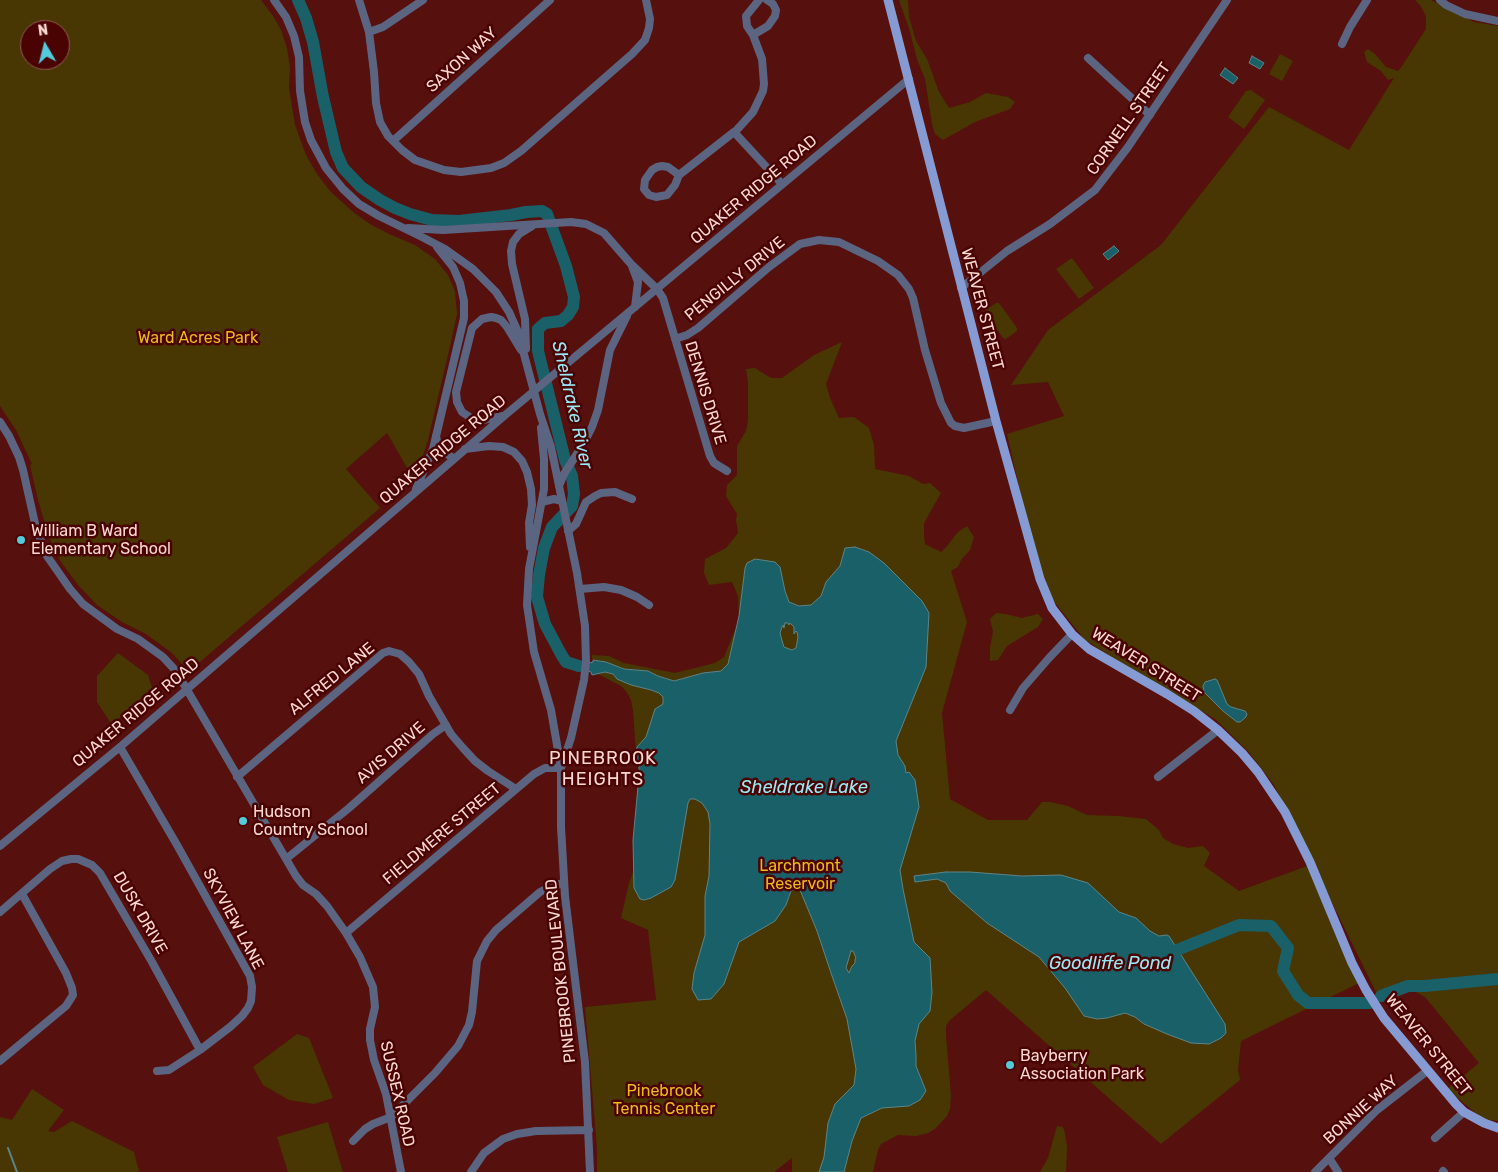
<!DOCTYPE html>
<html>
<head>
<meta charset="utf-8">
<style>
  body { margin:0 }
  #map { position:relative; width:1498px; height:1172px; overflow:hidden; background:#56100d; font-family:Rubik,sans-serif }
  canvas { display:block }
  .north { position:absolute; left:20px; top:20px; width:50px; height:50px; box-sizing:border-box; background:#4a0303; border:1px solid #905855; border-radius:50%; rotate:352deg; font-size:14px; font-weight:700; line-height:20px; text-align:center; color:#fad7d1 }
  .north::after { content:''; display:block; margin:auto; width:18px; height:22px; background:#53cbdb; clip-path:polygon(50% 0,100% 100%,50% 72%,0 100%) }
</style>
</head>
<body>
<div id="map">
<canvas width="1498" height="1172"></canvas>
<div class="north">N</div>
</div>
<script>
const ctx = document.querySelector('canvas').getContext('2d');
ctx.lineJoin = 'round';
function fillPath(path, color) {
  ctx.fillStyle = color;
  ctx.fill(path, 'evenodd');
}
function shape(rows) {
  const path = new Path2D();
  for (const r of rows) {
    path.moveTo(r[0], r[1]);
    for (let i = 2; i < r.length; i += 2) path.lineTo(r[i], r[i + 1]);
  }
  return path;
}
function strokePath(path, color, width, dash) {
  ctx.strokeStyle = color;
  ctx.lineWidth = width;
  ctx.lineCap = dash ? 'butt' : 'round';
  ctx.setLineDash(dash || []);
  ctx.stroke(path);
}
function drawText(font, color, halo, rows, align = 'center') {
  ctx.font = font + ' Rubik,sans-serif';
  ctx.lineWidth = 5;
  ctx.setLineDash([]);
  ctx.textBaseline = 'middle';
  ctx.strokeStyle = halo;
  ctx.fillStyle = color;
  for (const [text, x, y, turn = 0] of rows) {
    ctx.save();
    ctx.translate(x, y);
    ctx.rotate((+turn || 0) * Math.PI / 180);
    ctx.textAlign = isNaN(turn) ? turn : align;
    if (halo) ctx.strokeText(text, 0, 0);
    ctx.fillText(text, 0, 0);
    ctx.restore();
  }
}
const green = shape([
  [0,0,261,0,273,16,281,30,287,48,290,68,289,88,295,125,306,155,317,174,330,191,353,212,370,224,389,234,415,245,435,259,448,275,455,291,457,314,451,342,428,440,419,468,413,478,387,433,346,469,380,508,187,673,183,665,172,653,146,634,122,622,97,605,78,585,61,562,49,537,38,500,30,465,32,464,16,430,0,406],
  [30,30,60,30,60,60,30,60],
  [899,0,908,0,909,17,916,41,927,59,939,92,949,108,970,102,986,93,1008,97,1015,102,1010,109,975,122,943,140,935,134,932,124,925,79,917,59,909,28],
  [1415,0,1431,0,1474,22,1498,26,1498,1121,1483,1119,1447,1089,1479,1063,1425,997,1412,990,1381,1002,1274,785,1248,751,1215,719,1144,677,1085,640,1049,595,1027,522,1007,434,1064,416,1048,382,1011,385,1048,330,1161,245,1269,107,1349,150,1394,78,1388,80,1381,71,1367,62,1364,52,1368,49,1376,55,1386,67,1398,71,1400,69,1426,29,1426,16,1420,5],
  [1280,54,1293,61,1282,81,1269,74],
  [1251,90,1265,100,1244,129,1228,117,1246,91],
  [1072,258,1094,288,1079,299,1056,269],
  [996,303,999,303,1017,328,1017,331,1006,339,1003,338,985,313,986,310],
  [842,342,826,384,830,398,839,418,854,417,869,428,874,445,875,469,909,476,923,484,930,483,941,493,924,523,924,536,925,544,941,552,947,546,958,532,967,526,974,537,970,550,961,560,958,567,951,571,967,622,942,713,950,799,988,820,1027,820,1042,802,1051,802,1068,806,1087,815,1118,816,1146,819,1159,830,1163,838,1173,844,1188,848,1203,846,1210,853,1204,866,1239,891,1307,866,1359,983,1241,1041,1238,1070,1240,1080,1161,1144,986,990,950,1020,946,1026,946,1035,951,1096,950,1109,947,1116,935,1129,928,1133,916,1136,898,1135,881,1144,878,1150,873,1172,792,1172,792,1158,774,1172,597,1172,597,1148,585,1007,656,1000,648,930,621,918,629,883,634,869,647,737,637,747,636,752,633,710,631,700,626,691,621,686,598,674,605,672,613,674,617,679,659,693,722,679,761,626,745,568,739,616,738,596,732,582,709,585,704,573,705,559,726,548,738,533,736,520,737,514,726,496,727,485,737,475,737,446,746,431,748,420,748,382,746,369,755,368,771,378,782,378,814,355],
  [996,613,1005,614,1022,618,1038,614,1043,619,1038,627,1007,646,998,660,990,661,990,647,993,632,990,619],
  [737,625,728,664,721,671,703,673,674,681,658,676,648,671,624,669,606,662,592,659,592,655,609,656,624,663,675,673,715,663,724,657],
  [118,653,148,675,152,688,112,725,97,702,97,676],
  [297,1034,309,1038,333,1098,314,1104,289,1100,263,1085,253,1067],
  [32,1089,64,1110,48,1131,54,1132,72,1121,134,1152,139,1172,0,1172,0,1117,12,1120],
  [328,1122,343,1172,288,1172,277,1137],
  [1057,1126,1063,1127,1065,1133,1067,1147,1066,1172,1040,1172,1048,1158]
]);
const water = shape([
  [1252,56,1264,63,1260,69,1249,63,1252,56],
  [1225,68,1238,78,1233,84,1220,75,1225,68],
  [1114,246,1119,251,1108,260,1103,254,1114,246],
  [855,547,869,552,884,563,922,601,929,613,926,667,896,741,898,755,905,766,906,773,909,772,915,780,919,807,900,870,903,889,914,942,930,958,932,992,930,1011,919,1024,915,1041,916,1055,916,1066,926,1091,920,1100,909,1106,882,1108,861,1118,852,1141,844,1172,819,1172,824,1157,828,1123,835,1104,854,1085,856,1069,847,1019,831,973,817,931,800,890,796,887,791,891,786,905,775,921,739,942,724,984,711,999,698,1000,692,989,694,973,705,935,705,896,709,876,710,824,708,812,702,803,695,799,690,799,688,803,675,880,671,887,651,898,644,900,640,899,634,888,633,840,639,776,639,764,636,752,637,747,646,737,655,709,663,704,663,697,659,693,651,690,631,685,617,679,613,674,605,672,592,675,591,672,581,669,579,666,593,662,593,660,606,662,624,669,648,671,658,676,674,681,703,673,721,671,728,664,739,616,745,568,747,563,755,559,775,562,780,567,785,591,789,602,799,606,811,605,821,596,826,582,840,566,845,548,855,547],
  [785,623,788,623,789,625,790,623,794,627,794,634,796,631,797,632,798,637,796,648,792,650,784,647,783,644,780,633,782,627,783,625,784,628,785,623],
  [851,951,853,951,856,958,855,959,855,963,852,966,849,973,846,968,851,951],
  [1215,679,1217,680,1227,704,1231,707,1245,711,1247,714,1246,717,1240,722,1237,722,1223,711,1204,692,1203,686,1205,682,1215,679],
  [946,872,970,872,1022,876,1061,875,1088,883,1119,912,1136,918,1150,931,1159,936,1167,935,1169,936,1225,1024,1226,1033,1221,1038,1209,1044,1191,1043,1167,1034,1144,1024,1135,1017,1125,1013,1107,1018,1097,1019,1084,1016,1065,988,1039,957,987,923,950,891,946,883,937,879,915,882,914,876,946,872]
]);
const stream = shape([
  [8,1148,17,1172]
]);
const river = shape([
  [298,0,306,18,313,42,323,97,336,152,343,168,361,187,380,200,395,208,410,214,432,220,459,221,511,215,526,212,542,211,547,214,566,266,574,297,573,307,568,315,561,321,545,323,538,329,538,351,565,460,572,476,574,494,572,506,552,527,544,548,539,575,537,597,545,624,561,654,566,662,579,666],
  [1177,950,1239,925,1271,926,1288,948,1283,971,1298,995,1308,1003,1370,1003],
  [1381,996,1408,986,1425,986,1498,979]
]);
const minor = shape([
  [274,0,286,17,294,36,299,57,300,91,305,122,311,140,326,168,343,189,359,204,379,216,422,237,445,249,473,269,496,292,509,312,518,332,540,414,551,447,577,573,585,626,586,662,584,680,571,738,561,768],
  [359,0,369,32,374,72,376,103,380,122,388,136,402,150,415,160,444,170,461,172,491,168,504,163,521,151,632,54,645,40,649,28,650,19,646,0],
  [759,0,746,16,747,26,753,35,768,26,775,16,776,10,773,4,767,0],
  [1440,0,1446,5,1465,14,1498,21],
  [369,32,383,27,423,0],
  [1342,44,1350,27,1367,0],
  [1088,58,1150,115],
  [734,133,753,112,763,91,764,84,762,59,753,35],
  [393,141,550,0],
  [662,166,668,167,679,175,675,185,667,195,656,197,649,195,644,189,645,180,652,170,657,167,662,166],
  [679,175,734,132,782,184],
  [408,228,443,230,571,222,586,224,604,233,631,264,657,289,663,298,710,456,714,463,727,471],
  [632,266,638,282,635,307],
  [961,288,1007,251,1050,224,1095,190,1128,147,1227,0],
  [675,339,687,335,698,328,769,267,800,244,819,240,839,242,878,261,898,275,909,289,913,298,925,350,941,403,951,423,955,426,964,428,996,421],
  [526,349,525,319,512,264,511,251,513,242,519,234,532,226],
  [576,356,909,79],
  [503,416,483,420,474,420,462,412,457,402,456,392,472,328,482,319,491,317,496,318,501,320,507,327,521,350],
  [0,422,9,436,19,457,23,470,36,528,47,556,70,589,83,604,117,629,138,639,163,657,176,671,296,876,303,885,316,894,327,906,346,933,360,957,373,987,375,1007,370,1029,370,1040,374,1060,386,1094,401,1172],
  [541,428,544,459,544,489,529,569,527,605,534,652,551,710,561,768,561,827,565,896,585,1062,590,1172],
  [436,436,437,441,442,450,454,459],
  [465,449,489,446,503,447,514,452,522,461,527,472,531,489,532,505,529,523,530,547],
  [559,486,564,474,584,443,592,427,598,410,610,350,627,316],
  [416,489,433,449,464,318,464,301,460,283,453,267,437,247],
  [542,502,554,499,562,501],
  [568,531,576,524,586,502,595,496,601,493,615,492,632,499],
  [580,589,604,587,621,590,637,597,649,605],
  [1010,710,1023,688,1049,658,1072,634],
  [120,747,177,845,250,976,252,987,251,1001,248,1008,242,1016,230,1027,200,1050,169,1070,157,1071],
  [237,777,383,653,389,651,400,654,409,662,419,674,429,696,451,734,463,748,475,761,488,771,516,789],
  [1158,777,1218,730],
  [0,846,120,747,504,416],
  [286,859,349,808,433,734,446,725],
  [0,912,50,869,62,861,71,859,78,859,92,865,100,873,152,962,200,1050],
  [346,933,534,774,545,768,561,768],
  [0,1061,66,1006,73,995,72,988,66,973,22,894],
  [1435,1138,1464,1112],
  [353,1141,365,1129,373,1124,391,1117,435,1073,458,1046,469,1025,472,1012,477,961,487,941,496,930,540,892,552,886,564,883],
  [1329,1158,1338,1172],
  [1443,1171,1444,1172],
  [471,1172,484,1153,503,1139,517,1134,536,1131,589,1130],
  [1315,1172,1377,1110,1427,1071]
]);
const major = shape([
  [888,0,996,421,1040,579,1052,608,1072,634,1089,649,1167,694,1194,711,1218,730,1242,753,1258,772,1285,812,1310,862,1352,963,1366,990,1384,1018,1456,1104,1464,1112,1484,1123,1498,1128]
]);
const minorBridge = shape([
  [504,416,576,356]
]);
const markers = [
  [21,540,5,"#53cbdb"],
  [243,821,5,"#53cbdb"],
  [1010,1065,5,"#53cbdb"]
];
const streetNames = [
  ["SAXON WAY",462,60,-42],
  ["CORNELL STREET",1129,119,-55],
  ["QUAKER RIDGE ROAD",754,190,-40],
  ["PENGILLY DRIVE",735,279,-39],
  ["WEAVER STREET",982,309,75],
  ["DENNIS DRIVE",705,393,73],
  ["QUAKER RIDGE ROAD",443,450,-40],
  ["WEAVER STREET",1146,665,32],
  ["ALFRED LANE",332,679,-39],
  ["QUAKER RIDGE ROAD",136,713,-40],
  ["AVIS DRIVE",391,753,-41],
  ["FIELDMERE STREET",442,834,-40],
  ["DUSK DRIVE",140,913,60],
  ["SKYVIEW LANE",233,919,62],
  ["PINEBROOK BOULEVARD",561,971,-96],
  ["WEAVER STREET",1428,1045,51],
  ["SUSSEX ROAD",397,1094,77],
  ["BONNIE WAY",1361,1110,-42]
];
const parkNames = [
  ["Ward Acres Park",198,338],
  ["Larchmont",800,866],
  ["Reservoir",800,884],
  ["Pinebrook",664,1091],
  ["Tennis Center",664,1109]
];
const poiNames = [
  ["William B Ward",31,531],
  ["Elementary School",31,549],
  ["Hudson",253,812],
  ["Country School",253,830],
  ["Bayberry",1020,1056],
  ["Association Park",1020,1074]
];
const waterNames = [
  ["Sheldrake River",572,405,77],
  ["Sheldrake Lake",804,788],
  ["Goodliffe Pond",1110,964]
];
const neighbourhoodNames = [
  ["PINEBROOK",603,759],
  ["HEIGHTS",603,780]
];
fillPath(green, '#483703');
fillPath(water, '#1a6069');
strokePath(water, '#5d8488', 1);
strokePath(stream, '#5d8488', 2);
strokePath(river, '#1a6069', 12);
strokePath(minor, '#5b6581', 8);
strokePath(major, '#869bd4', 9);
strokePath(minorBridge, '#5b6581', 8);
for (const [x, y, r, color] of markers) {
  const dot = new Path2D();
  dot.arc(x, y, r, 0, 2 * Math.PI);
  ctx.fillStyle = color;
  ctx.fill(dot);
  strokePath(dot, '#4a0303', 2);
}
drawText('16px', '#fad7d1', '#4a0303', streetNames);
drawText('16px', '#ebb91c', '#4a0303', parkNames);
drawText('16px', '#fad7d1', '#4a0303', poiNames, 'left');
drawText('italic 18px', '#99e9f5', '#4a0303', waterNames);
ctx.letterSpacing = '1px';
drawText('18px', '#fad7d1', '#4a0303', neighbourhoodNames);
ctx.letterSpacing = '0px';
</script>
</body>
</html>
